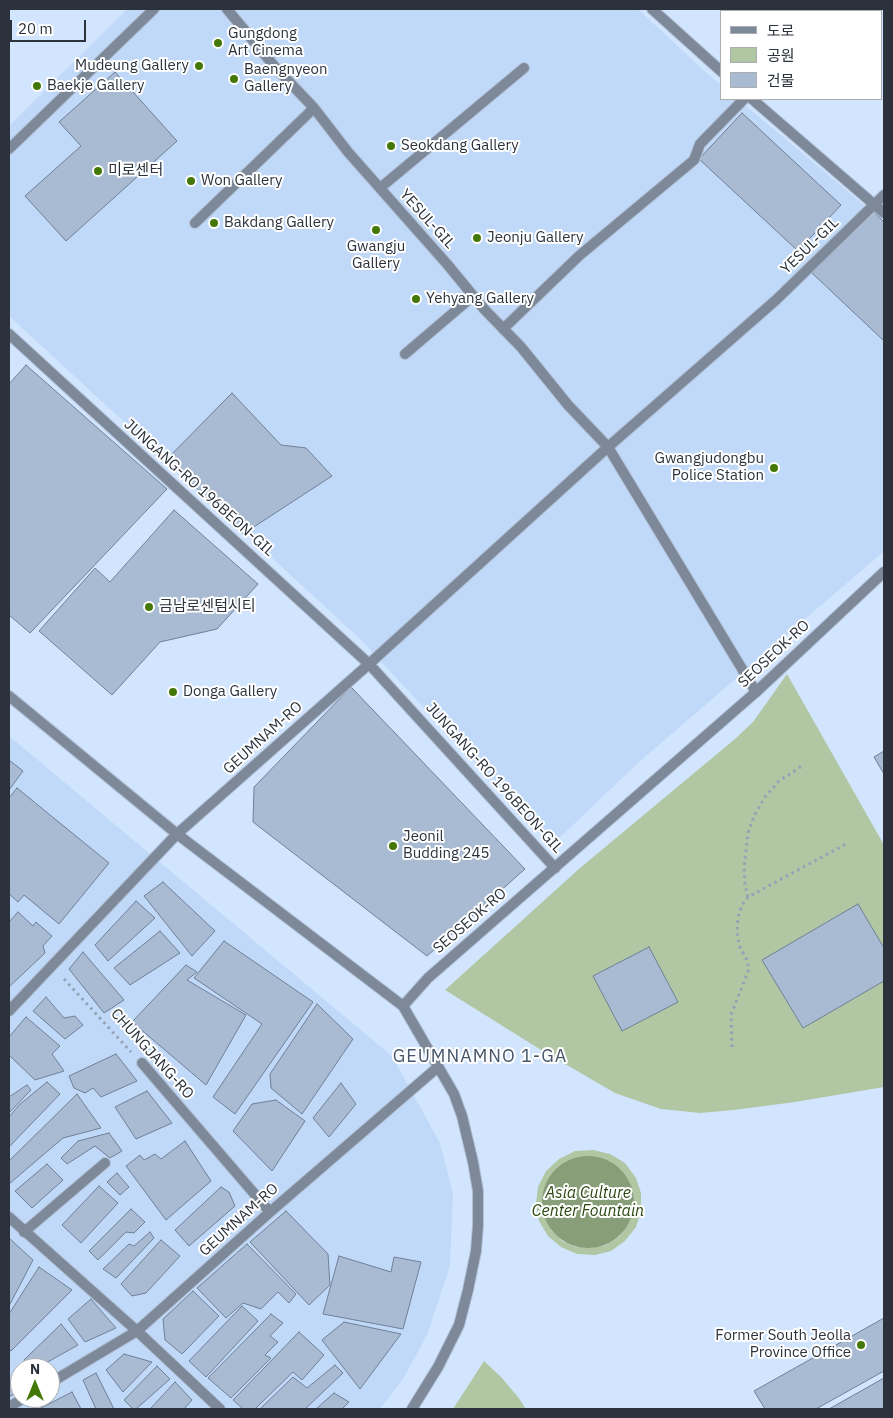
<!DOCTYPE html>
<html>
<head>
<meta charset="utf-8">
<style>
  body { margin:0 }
  #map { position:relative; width:893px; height:1418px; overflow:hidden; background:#d2e5ff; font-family:"IBM Plex Sans","Noto Sans KR",sans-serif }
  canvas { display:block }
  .frame { position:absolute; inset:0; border:10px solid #2b323c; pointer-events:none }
  .legend { position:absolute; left:720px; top:10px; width:162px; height:90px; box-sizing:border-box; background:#fff; border:1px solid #aaadb1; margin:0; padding:6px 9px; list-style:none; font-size:15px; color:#2b323c }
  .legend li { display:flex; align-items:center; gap:10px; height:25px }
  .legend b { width:25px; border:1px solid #aaadb1 }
  .north { position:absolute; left:10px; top:1358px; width:50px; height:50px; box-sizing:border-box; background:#fff; border:1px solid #aaadb1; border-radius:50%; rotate:0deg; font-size:14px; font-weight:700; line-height:20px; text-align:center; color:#2b323c }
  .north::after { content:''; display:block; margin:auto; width:18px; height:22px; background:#447806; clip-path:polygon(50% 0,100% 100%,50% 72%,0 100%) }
  .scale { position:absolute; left:10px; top:20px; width:76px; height:22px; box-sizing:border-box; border:2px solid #2b323c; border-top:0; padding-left:6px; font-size:15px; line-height:18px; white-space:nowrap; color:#2b323c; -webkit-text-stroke:4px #fff; paint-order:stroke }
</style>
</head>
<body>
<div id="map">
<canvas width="893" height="1418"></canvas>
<div class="frame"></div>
<ul class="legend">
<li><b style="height:6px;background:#7d8998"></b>도로</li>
<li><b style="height:14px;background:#b1c7a3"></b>공원</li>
<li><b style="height:14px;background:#a9bbd3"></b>건물</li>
</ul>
<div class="north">N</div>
<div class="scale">20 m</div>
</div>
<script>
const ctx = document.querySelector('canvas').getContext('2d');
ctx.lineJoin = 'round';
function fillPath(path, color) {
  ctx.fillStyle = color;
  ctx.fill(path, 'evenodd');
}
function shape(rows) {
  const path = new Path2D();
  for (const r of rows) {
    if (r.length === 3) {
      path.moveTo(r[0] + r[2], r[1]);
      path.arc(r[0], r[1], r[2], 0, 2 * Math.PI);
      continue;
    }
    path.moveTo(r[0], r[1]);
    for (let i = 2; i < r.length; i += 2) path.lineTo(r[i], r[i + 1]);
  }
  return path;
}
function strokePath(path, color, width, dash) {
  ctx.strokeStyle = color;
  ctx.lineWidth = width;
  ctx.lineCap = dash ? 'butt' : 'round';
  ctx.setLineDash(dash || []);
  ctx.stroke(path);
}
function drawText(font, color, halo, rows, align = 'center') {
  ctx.font = font + ' "IBM Plex Sans","Noto Sans KR",sans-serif';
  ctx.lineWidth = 4;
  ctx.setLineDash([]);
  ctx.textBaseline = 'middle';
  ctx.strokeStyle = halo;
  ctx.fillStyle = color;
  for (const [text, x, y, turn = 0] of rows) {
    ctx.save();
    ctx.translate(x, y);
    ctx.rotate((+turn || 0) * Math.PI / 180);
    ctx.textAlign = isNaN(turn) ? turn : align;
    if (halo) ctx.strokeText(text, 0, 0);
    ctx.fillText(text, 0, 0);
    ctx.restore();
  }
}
const built = shape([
  [127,9,638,9,701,68,722,86,722,99,738,99,884,222,884,551,638,763,552,845,359,638,9,316,9,126],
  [9,736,392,1056,440,1143,453,1194,450,1266,427,1335,403,1379,380,1409,9,1409],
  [20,1368,50,1368,50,1398,20,1398]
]);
const green = shape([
  [787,674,884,845,884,1087,795,1102,734,1110,700,1113,661,1109,615,1093,541,1050,445,990,580,868,735,739,753,722],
  [593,1150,610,1154,625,1163,636,1178,641,1193,641,1211,636,1227,625,1241,611,1251,595,1255,577,1254,561,1247,548,1236,539,1221,536,1204,538,1187,546,1171,559,1159,575,1151],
  [620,1169,629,1181,634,1196,634,1211,628,1225,619,1237,606,1245,591,1248,576,1247,562,1241,551,1230],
  [484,1361,501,1377,518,1397,526,1409,453,1409]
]);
const water = shape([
  [588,1202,46]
]);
const building = shape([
  [115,72,177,141,66,241,25,196,81,146,59,122,115,72],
  [742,113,841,205,798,251,699,159,742,113],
  [874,212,884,222,884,341,812,273,874,212],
  [26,365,167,489,30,633,9,615,9,384,26,365],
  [232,393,281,445,306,448,332,476,243,534,167,459,232,393],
  [174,510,258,584,217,629,160,642,112,695,39,631,95,568,110,582,174,510],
  [351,687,525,869,427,956,253,822,254,787,351,687],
  [884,751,884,774,874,757,884,751],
  [9,760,23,771,9,790,9,760],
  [17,788,109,863,59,924,24,895,18,902,9,894,9,798,17,788],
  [163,882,215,931,192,956,144,896,163,882],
  [136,901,155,918,108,961,95,945,136,901],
  [858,904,884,948,884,981,803,1028,762,960,858,904],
  [18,912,33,926,36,922,52,936,43,946,45,953,9,987,9,922,18,912],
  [160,931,180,953,130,985,114,968,160,931],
  [224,941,313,1002,235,1114,213,1097,262,1024,194,978,224,941],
  [649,947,678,1002,622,1031,593,976,649,947],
  [83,952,124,1000,104,1013,69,969,83,952],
  [186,965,197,972,187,980,246,1015,206,1085,132,1022,186,965],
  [46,997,64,1018,75,1016,83,1025,65,1039,33,1011,46,997],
  [317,1004,353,1039,302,1114,271,1088,270,1074,317,1004],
  [26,1017,60,1046,52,1054,64,1071,35,1080,9,1055,9,1037,26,1017],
  [116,1054,137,1081,101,1097,93,1088,85,1093,74,1088,69,1076,116,1054],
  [47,1082,60,1094,9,1147,9,1117,19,1105,47,1082],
  [341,1083,356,1104,329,1137,313,1118,341,1083],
  [27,1085,31,1090,9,1113,9,1097,27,1085],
  [147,1091,172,1123,136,1139,115,1107,147,1091],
  [77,1094,101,1128,63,1138,9,1184,9,1161,77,1094],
  [276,1100,305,1121,272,1171,233,1131,252,1104,276,1100],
  [109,1133,122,1151,110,1158,95,1146,67,1164,61,1158,78,1141,109,1133],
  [185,1141,211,1181,166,1220,126,1166,140,1155,144,1160,155,1154,161,1159,185,1141],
  [47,1164,63,1180,32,1208,15,1191,47,1164],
  [117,1173,129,1187,120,1195,107,1182,117,1173],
  [99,1186,118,1203,81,1243,62,1225,99,1186],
  [221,1187,229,1192,235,1206,189,1246,175,1230,221,1187],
  [131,1209,145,1222,134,1233,126,1232,98,1260,89,1251,131,1209],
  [286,1211,328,1254,330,1285,309,1305,250,1242,286,1211],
  [150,1232,154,1238,116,1278,103,1269,129,1244,134,1246,150,1232],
  [9,1238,33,1260,9,1306,9,1238],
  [161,1240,180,1256,146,1293,132,1296,121,1284,161,1240],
  [247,1244,296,1294,289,1303,278,1292,261,1309,243,1303,226,1318,197,1288,247,1244],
  [339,1256,391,1272,394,1257,421,1262,403,1329,323,1314,339,1256],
  [39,1267,72,1290,11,1351,9,1349,9,1314,39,1267],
  [193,1291,219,1316,182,1354,165,1340,163,1319,193,1291],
  [91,1299,116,1328,85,1342,68,1319,91,1299],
  [242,1306,258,1321,206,1377,189,1361,242,1306],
  [271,1314,283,1323,270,1336,278,1342,265,1355,271,1358,231,1398,208,1378,271,1314],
  [884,1318,884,1371,816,1409,765,1409,754,1391,884,1318],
  [344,1322,401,1334,360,1389,322,1340,344,1322],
  [61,1324,78,1345,37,1368,30,1368,24,1360,61,1324],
  [299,1332,324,1355,302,1380,293,1372,255,1409,243,1409,233,1400,299,1332],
  [124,1354,152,1362,123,1392,106,1370,124,1354],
  [335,1365,343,1373,305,1409,260,1409,293,1377,307,1388,335,1365],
  [157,1366,170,1379,136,1409,133,1409,124,1400,157,1366],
  [96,1373,114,1409,96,1409,83,1380,96,1373],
  [9,1378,17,1392,9,1397,9,1378],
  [884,1378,884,1409,829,1409,884,1378],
  [175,1382,192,1400,184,1409,150,1409,175,1382],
  [72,1392,81,1409,39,1409,72,1392],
  [334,1393,349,1402,342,1409,316,1409,334,1393]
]);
const path = shape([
  [748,897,745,885,744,868,748,833,754,816,765,797,779,781,802,766],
  [64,979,131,1052],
  [732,1047,731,1015,749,969,747,960,739,945,737,931,738,917,742,905,748,897,846,844]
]);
const service = shape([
  [227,9,275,67,314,108,348,152,447,264,484,309,521,347,568,405,608,447,756,692],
  [380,188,524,68],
  [195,223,314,108],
  [503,329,580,255,694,160,700,144,744,99],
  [405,354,473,296],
  [24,1232,105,1163]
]);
const pedestrian = shape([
  [9,1217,137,1331,220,1409]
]);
const minor = shape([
  [652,9,722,72],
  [752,99,884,213],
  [9,149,154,9],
  [9,334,369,664,555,868],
  [9,1011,177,834,369,664,608,447,776,300,884,195],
  [142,1063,270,1212],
  [50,1383,137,1331,270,1212,438,1067],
  [9,1407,24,1398]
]);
const tertiary = shape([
  [9,696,177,834,403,1006,454,1094,462,1116,473,1162,478,1191,478,1225,476,1251,468,1290,459,1325,438,1367,412,1409],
  [403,1006,428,978,756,692,884,572]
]);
const markers = [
  [218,43,5,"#447806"],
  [199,66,5,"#447806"],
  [234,79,5,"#447806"],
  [37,86,5,"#447806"],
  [391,146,5,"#447806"],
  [98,171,5,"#447806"],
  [191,181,5,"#447806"],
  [214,223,5,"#447806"],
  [376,230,5,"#447806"],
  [477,238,5,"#447806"],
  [416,299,5,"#447806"],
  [774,468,5,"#447806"],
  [149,607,5,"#447806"],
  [173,692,5,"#447806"],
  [393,846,5,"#447806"],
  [861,1345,5,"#447806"]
];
const poiNames = [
  ["Gungdong",228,34],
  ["Art Cinema",228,51],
  ["Mudeung Gallery",189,66,"right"],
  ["Baengnyeon",244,70],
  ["Gallery",244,87],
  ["Baekje Gallery",47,86],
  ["Seokdang Gallery",401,146],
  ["미로센터",108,171],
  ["Won Gallery",201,181],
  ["Bakdang Gallery",224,223],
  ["Jeonju Gallery",487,238],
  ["Gwangju",376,247,"center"],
  ["Gallery",376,264,"center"],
  ["Yehyang Gallery",426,299],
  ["Gwangjudongbu",764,459,"right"],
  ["Police Station",764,476,"right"],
  ["금남로센텀시티",159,607],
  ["Donga Gallery",183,692],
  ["Jeonil",403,837],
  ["Budding 245",403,854],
  ["Former South Jeolla",851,1336,"right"],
  ["Province Office",851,1353,"right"]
];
const streetNames = [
  ["YESUL-GIL",427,219,48],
  ["YESUL-GIL",810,246,-44],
  ["JUNGANG-RO 196BEON-GIL",199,488,42],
  ["SEOSEOK-RO",774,654,-43],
  ["GEUMNAM-RO",263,738,-42],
  ["JUNGANG-RO 196BEON-GIL",494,778,48],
  ["SEOSEOK-RO",470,921,-41],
  ["CHUNGJANG-RO",152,1054,48],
  ["GEUMNAM-RO",239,1220,-42]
];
const waterNames = [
  ["Asia Culture",588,1193],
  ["Center Fountain",588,1211]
];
const quarterNames = [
  ["GEUMNAMNO 1-GA",480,1057]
];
fillPath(built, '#c1d9f8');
fillPath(green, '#b1c7a3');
fillPath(water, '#879e79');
fillPath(building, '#a9bbd3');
strokePath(building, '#6f8097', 1);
strokePath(service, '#b1c1d8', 12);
strokePath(pedestrian, '#b1c1d8', 12);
strokePath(minor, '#b1c1d8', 12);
strokePath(tertiary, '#b1c1d8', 12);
strokePath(path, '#94a2b6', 3, [2.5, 4]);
strokePath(service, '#7d8998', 10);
strokePath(pedestrian, '#7d8998', 10);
strokePath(minor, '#7d8998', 10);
strokePath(tertiary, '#7d8998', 10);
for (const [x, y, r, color] of markers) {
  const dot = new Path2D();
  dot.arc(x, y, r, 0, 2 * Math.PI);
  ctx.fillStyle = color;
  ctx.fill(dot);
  strokePath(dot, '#fff', 2);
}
drawText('15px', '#2b323c', '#fff', poiNames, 'left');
drawText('15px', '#2b323c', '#fff', streetNames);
drawText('italic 16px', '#29470e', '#fff', waterNames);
ctx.letterSpacing = '1px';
drawText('18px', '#46566b', '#fff', quarterNames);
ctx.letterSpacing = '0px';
</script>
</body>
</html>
